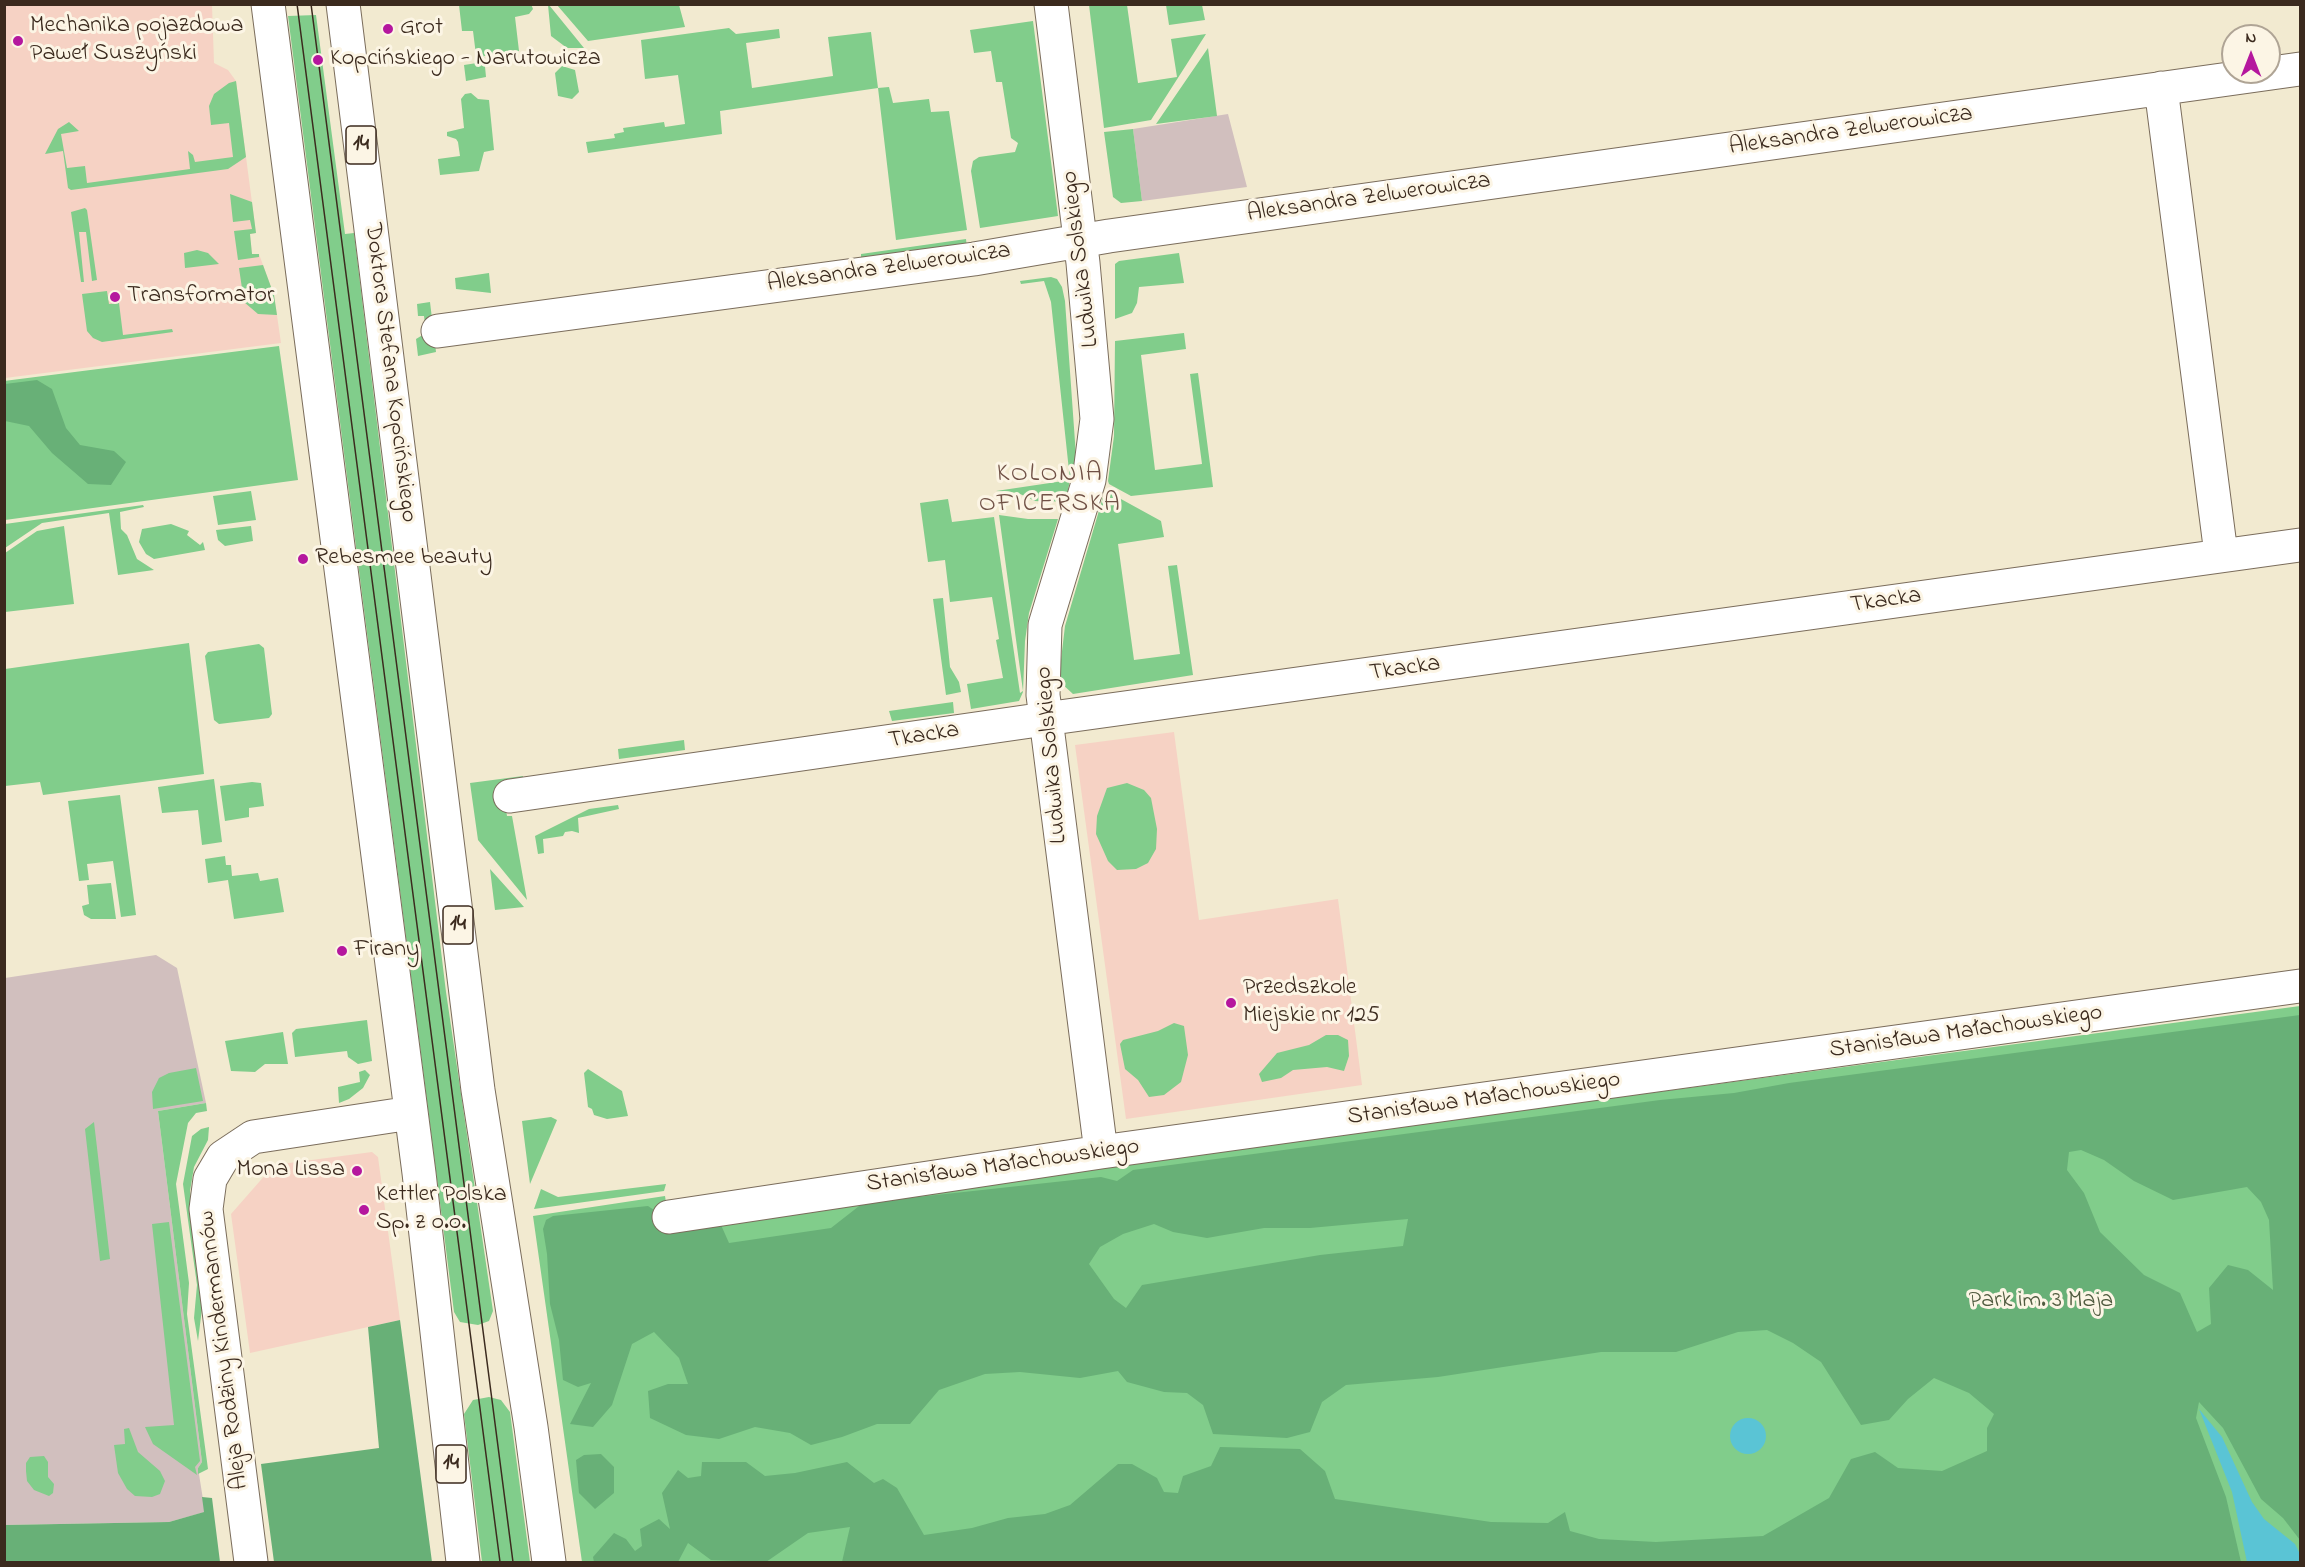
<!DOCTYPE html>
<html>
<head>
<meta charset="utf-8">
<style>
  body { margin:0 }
  #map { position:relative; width:2305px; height:1567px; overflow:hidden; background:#f2ead0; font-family:"Indie Flower",sans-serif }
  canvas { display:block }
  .frame { position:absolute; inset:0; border:6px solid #3b2a1e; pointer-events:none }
  .north { position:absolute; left:2221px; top:24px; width:60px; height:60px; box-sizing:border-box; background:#fcf5e5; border:2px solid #afa495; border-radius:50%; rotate:0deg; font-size:16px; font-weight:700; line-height:24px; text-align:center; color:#3b2a1e }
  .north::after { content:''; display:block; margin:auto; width:21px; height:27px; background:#b5179e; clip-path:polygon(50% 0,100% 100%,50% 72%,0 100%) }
</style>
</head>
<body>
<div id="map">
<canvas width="2305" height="1567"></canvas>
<div class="frame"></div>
<div class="north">N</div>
</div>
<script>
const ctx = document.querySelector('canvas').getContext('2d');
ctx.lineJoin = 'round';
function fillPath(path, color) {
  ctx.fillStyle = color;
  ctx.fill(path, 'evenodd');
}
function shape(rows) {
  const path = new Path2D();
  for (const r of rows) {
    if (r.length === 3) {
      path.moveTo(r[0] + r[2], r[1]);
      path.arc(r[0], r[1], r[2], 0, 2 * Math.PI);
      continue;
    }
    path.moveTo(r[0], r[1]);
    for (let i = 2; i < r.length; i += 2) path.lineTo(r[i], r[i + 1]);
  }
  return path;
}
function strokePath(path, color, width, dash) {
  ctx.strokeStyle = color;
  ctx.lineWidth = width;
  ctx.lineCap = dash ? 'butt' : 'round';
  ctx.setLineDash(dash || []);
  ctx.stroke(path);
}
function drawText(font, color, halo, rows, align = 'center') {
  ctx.font = font + ' "Indie Flower",sans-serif';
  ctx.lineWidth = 6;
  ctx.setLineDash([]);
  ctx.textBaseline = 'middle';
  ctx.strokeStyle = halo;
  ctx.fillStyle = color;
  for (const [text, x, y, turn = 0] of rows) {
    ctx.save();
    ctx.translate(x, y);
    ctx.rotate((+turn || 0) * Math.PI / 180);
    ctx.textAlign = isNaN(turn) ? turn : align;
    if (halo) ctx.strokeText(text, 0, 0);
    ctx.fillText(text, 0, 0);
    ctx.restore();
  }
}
const built = shape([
  [4,5,212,5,214,63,228,70,236,81,256,233,250,234,252,254,259,254,274,295,281,343,5,378],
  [1174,732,1199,920,1338,899,1362,1085,1126,1119,1075,745],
  [372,1152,378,1157,400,1320,250,1353,231,1214,274,1165]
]);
const industrial = shape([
  [1228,114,1247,187,1142,201,1133,129],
  [156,955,177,968,206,1103,158,1111,202,1462,198,1468,205,1512,169,1522,5,1525,5,978]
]);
const green = shape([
  [531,4,533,9,529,14,515,17,519,51,484,56,486,77,466,81,464,65,477,63,473,31,462,31,459,5],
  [548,5,549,5,584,48,567,48,551,36],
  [557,5,679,5,685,27,588,41],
  [1089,5,1127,5,1138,83,1177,77,1171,39,1206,34,1151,120,1104,128],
  [1166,5,1202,5,1205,20,1169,25],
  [316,15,345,234,354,233,446,992,493,1311,489,1321,478,1325,460,1322,454,1312,288,16],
  [1033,21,1058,216,980,228,971,171,973,161,979,157,1015,152,1018,143,1011,138,1002,82,996,82,991,51,974,53,970,30],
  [729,28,736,34,779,29,780,38,746,43,752,88,833,76,828,37,871,32,878,88,889,87,893,103,929,99,931,112,949,111,967,230,896,240,878,88,720,111,722,134,588,153,586,142,615,138,614,134,624,132,623,128,664,122,665,127,685,124,678,75,645,79,641,40],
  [1208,48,1217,116,1156,124],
  [562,66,575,70,579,92,572,99,558,96,555,73],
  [236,81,246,157,228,169,71,190,68,188,63,151,45,154,58,129,69,122,79,131,61,134,67,168,85,166,87,183,190,169,188,151,193,155,195,162,233,157,229,123,211,125,209,106,214,94,229,83],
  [471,93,478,99,489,100,494,150,484,152,479,171,440,175,438,159,460,156,458,142,456,139,447,136,447,132,464,128,461,99,465,94],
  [1133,129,1142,201,1121,203,1113,197,1104,132],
  [230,194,252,202,256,233,250,234,252,254,259,254,259,257,238,260,234,231,252,229,250,220,233,222],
  [85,208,87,210,97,280,92,281,86,232,79,232,84,282,81,282,71,212],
  [966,239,967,248,861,262,861,254],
  [197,250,208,253,219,264,185,268,184,253],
  [1179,253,1184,283,1139,287,1137,303,1132,313,1115,319,1115,264,1119,261],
  [263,265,274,295,277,315,258,314,244,302,239,268],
  [489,273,491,293,456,289,455,278],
  [1051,277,1057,279,1062,287,1065,301,1076,456,1070,480,1066,500,1050,502,1035,501,1018,493,996,491,1070,480,1051,302,1044,281,1021,284,1020,281],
  [107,291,109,304,119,303,123,335,172,329,173,332,102,342,93,338,87,331,82,294],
  [430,302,436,352,418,356,416,339,426,333,424,316,418,316,417,304],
  [1184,333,1186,349,1141,355,1155,470,1202,464,1190,374,1198,373,1213,487,1131,496,1109,484,1108,481,1114,436,1115,341],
  [279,346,298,480,5,520,4,381],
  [251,491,256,520,218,525,213,496],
  [1110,493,1161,521,1164,537,1118,544,1134,660,1180,654,1168,566,1177,565,1193,675,1073,694,1061,683,1060,668,1065,626,1103,497],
  [948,499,952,522,994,517,1020,693,1023,691,999,515,1028,519,1058,519,1029,613,1025,641,1023,692,1019,701,971,709,967,684,1003,678,996,640,999,639,992,597,950,602,945,560,928,562,920,503],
  [143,505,144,507,120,512,121,529,127,535,137,559,154,570,118,575,109,513,42,523,5,548,5,524],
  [171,524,189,531,187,535,200,545,203,542,205,550,154,559,146,554,139,542,142,529],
  [64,526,74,604,5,612,5,553,37,531],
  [251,526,253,541,225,546,218,540,216,530],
  [943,598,950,667,959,682,961,692,946,695,933,599],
  [189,643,204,774,43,795,40,782,5,786,5,669],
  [259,644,264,648,272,714,269,718,219,724,214,720,205,656,208,652],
  [953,702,954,713,892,721,889,711],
  [684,740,685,750,619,759,618,749],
  [523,776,523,781,502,785,507,816,512,816,527,900,478,840,470,783],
  [214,779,222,842,202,845,198,810,162,813,158,787],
  [252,782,261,783,264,806,249,808,249,817,225,821,220,786],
  [1127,783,1144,790,1151,798,1157,829,1156,849,1148,863,1136,869,1117,870,1108,861,1096,834,1097,816,1107,788],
  [120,795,136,915,121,917,113,861,87,864,89,880,79,881,68,801],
  [618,805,619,809,578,818,579,833,572,831,565,832,563,836,543,839,544,853,538,854,535,836,589,809],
  [225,856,226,865,231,865,232,876,258,873,260,881,278,878,284,912,234,919,228,880,208,883,205,859],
  [490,869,524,907,495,910],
  [111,883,116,919,91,919,84,915,82,906,89,904,87,885],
  [2300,1006,2300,1562,582,1562,533,1216,665,1196,669,1221,970,1184],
  [367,1020,372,1061,358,1064,348,1057,347,1051,295,1057,292,1033,296,1029],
  [1174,1023,1184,1026,1188,1055,1181,1082,1164,1095,1149,1097,1138,1080,1125,1069,1120,1044,1123,1040,1158,1031],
  [283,1032,288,1064,265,1064,255,1072,231,1071,225,1041],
  [1326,1035,1338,1035,1348,1040,1349,1056,1344,1071,1327,1067,1293,1070,1281,1078,1262,1082,1259,1074,1277,1053,1309,1045],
  [196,1068,203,1101,153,1109,152,1092,159,1078,169,1073],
  [588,1069,622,1091,628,1116,607,1119,594,1115,592,1109,588,1107,584,1073],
  [365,1070,370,1075,363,1088,349,1099,339,1103,338,1087,360,1082,359,1072],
  [206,1103,207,1111,196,1113,188,1123,176,1184,189,1283,187,1314,208,1469,198,1474,198,1468,202,1462,158,1111],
  [551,1117,557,1120,530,1184,522,1121],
  [94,1122,110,1259,100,1261,85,1129],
  [209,1127,208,1140,194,1167,190,1191,203,1300,198,1341,194,1318,197,1285,183,1184,192,1136,201,1129],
  [666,1184,664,1191,534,1209,541,1189,558,1197],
  [169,1222,200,1461,195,1467,197,1475,153,1444,145,1427,174,1425,152,1224],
  [489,1397,501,1400,510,1412,530,1562,482,1562,464,1414,473,1400],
  [129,1428,138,1452,160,1471,165,1481,160,1494,152,1497,135,1496,127,1489,118,1473,114,1445,125,1444,124,1429],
  [44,1456,48,1462,48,1477,54,1484,53,1493,49,1496,34,1490,27,1481,26,1471,26,1463,30,1457]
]);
const forest = shape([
  [37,380,52,389,66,428,80,445,114,451,126,462,111,485,88,484,52,453,29,426,5,421,5,384],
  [2300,1015,2300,1540,2283,1518,2261,1499,2223,1428,2199,1402,2196,1418,2226,1497,2241,1562,842,1562,850,1527,808,1533,766,1562,711,1560,688,1543,678,1562,594,1562,593,1557,614,1533,626,1539,635,1551,642,1546,640,1529,659,1519,670,1529,662,1493,678,1470,688,1478,701,1476,702,1462,746,1462,765,1476,795,1473,847,1462,874,1483,883,1479,897,1488,924,1535,972,1528,1008,1518,1045,1514,1070,1505,1118,1464,1132,1464,1157,1478,1164,1492,1178,1493,1183,1476,1211,1466,1220,1447,1300,1449,1325,1471,1335,1499,1491,1522,1548,1523,1565,1512,1570,1531,1599,1539,1656,1542,1763,1536,1829,1498,1851,1459,1875,1452,1898,1468,1942,1471,1987,1451,1987,1428,1994,1414,1969,1393,1934,1378,1908,1399,1889,1420,1861,1425,1821,1362,1793,1343,1767,1330,1738,1332,1676,1352,1601,1352,1438,1377,1346,1385,1322,1402,1310,1432,1287,1438,1213,1434,1203,1405,1187,1393,1164,1392,1127,1382,1118,1371,1080,1378,1020,1372,985,1374,939,1390,910,1424,877,1424,842,1437,811,1445,790,1433,755,1427,719,1439,686,1435,650,1418,648,1391,668,1384,688,1384,679,1358,654,1332,632,1344,612,1405,593,1427,570,1424,591,1383,578,1387,563,1380,559,1340,550,1304,547,1254,543,1229,546,1220,553,1216,648,1206,657,1212,721,1225,729,1243,831,1228,863,1203,1101,1177,1117,1181,1133,1170,1660,1100,1734,1093,1789,1083],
  [2081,1150,2104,1160,2134,1181,2173,1200,2247,1187,2261,1202,2269,1220,2273,1290,2248,1270,2228,1265,2209,1288,2211,1324,2197,1332,2180,1293,2144,1275,2100,1232,2084,1193,2067,1170,2069,1152],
  [1408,1219,1403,1246,1320,1255,1142,1285,1126,1308,1114,1299,1089,1264,1100,1247,1123,1234,1154,1224,1173,1232,1207,1238,1264,1228,1310,1228],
  [400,1320,432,1562,274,1562,261,1464,379,1448,368,1327],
  [601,1454,614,1467,614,1493,595,1509,579,1493,576,1460,584,1455],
  [202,1497,212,1498,220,1562,5,1562,5,1525,169,1522,204,1512]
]);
const water = shape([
  [2199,1409,2222,1437,2252,1502,2264,1519,2295,1544,2300,1554,2300,1562,2247,1562,2232,1492],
  [1748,1436,18]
]);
const minor = shape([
  [1051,4,1083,263,1097,419,1089,480,1045,625,1043,695,1101,1152],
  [2161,88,2221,554],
  [438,331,974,259,1109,236,2300,69],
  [510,796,1045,719,2300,545],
  [669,1217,1101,1152,2300,986]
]);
const major = shape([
  [268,4,419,1173,463,1562],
  [343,4,478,1090,531,1427,549,1562],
  [251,1562,206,1209,210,1179,223,1157,253,1137,411,1113]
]);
const tram = shape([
  [297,4,500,1562],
  [311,4,513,1562]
]);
const markers = [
  [388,29,6,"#b5179e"],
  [18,41,6,"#b5179e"],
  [318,60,6,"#b5179e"],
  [115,297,6,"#b5179e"],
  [303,559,6,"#b5179e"],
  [342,951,6,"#b5179e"],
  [1231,1003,6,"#b5179e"],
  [357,1171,6,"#b5179e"],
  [364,1210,6,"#b5179e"]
];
const shields = [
  [361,145,30],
  [458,925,30],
  [451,1464,30]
];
const shieldNames = [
  ["14",361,145],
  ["14",458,925],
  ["14",451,1464]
];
const poiNames = [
  ["Mechanika pojazdowa",30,27],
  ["Paweł Suszyński",30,55],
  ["Grot",400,29],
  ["Kopcińskiego - Narutowicza",330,60],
  ["Transformator",127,297],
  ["Rebesmee beauty",315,559],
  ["Firany",354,951],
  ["Przedszkole",1243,989],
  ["Miejskie nr 125",1243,1017],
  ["Mona Lissa",345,1171,"right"],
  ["Kettler Polska",376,1196],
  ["Sp. z o.o.",376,1224]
];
const streetNames = [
  ["Aleksandra Zelwerowicza",1851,132,-8],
  ["Aleksandra Zelwerowicza",1369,199,-8],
  ["Ludwika Solskiego",1082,259,-97],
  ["Aleksandra Zelwerowicza",889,269,-8],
  ["Doktora Stefana Kopcińskiego",389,373,83],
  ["Tkacka",1886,602,-8],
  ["Tkacka",1405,670,-8],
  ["Tkacka",924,737,-9],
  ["Ludwika Solskiego",1053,755,-95],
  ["Stanisława Małachowskiego",1966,1033,-8],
  ["Stanisława Małachowskiego",1484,1100,-8],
  ["Stanisława Małachowskiego",1003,1167,-8],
  ["Aleja Rodziny Kindermannów",225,1350,-97]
];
const parkNames = [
  ["Park im. 3 Maja",2041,1302]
];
const neighbourhoodNames = [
  ["KOLONIA",1050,476],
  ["OFICERSKA",1050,506]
];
fillPath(built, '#f6d2c4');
fillPath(industrial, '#d1bfbe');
fillPath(green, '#81cd8b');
fillPath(forest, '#68b077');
fillPath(water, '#5ac4d5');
strokePath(minor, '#7b6d5c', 35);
strokePath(major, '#7b6d5c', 35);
strokePath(minor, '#fff', 33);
strokePath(major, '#fff', 33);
strokePath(tram, '#3b2a1e', 1.5);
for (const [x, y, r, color] of markers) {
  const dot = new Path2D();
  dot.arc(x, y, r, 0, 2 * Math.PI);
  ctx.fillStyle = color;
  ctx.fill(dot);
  strokePath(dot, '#fcf5e5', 2);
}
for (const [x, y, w] of shields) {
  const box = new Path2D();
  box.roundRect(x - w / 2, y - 19, w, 38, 4.5);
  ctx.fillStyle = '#fcf5e5';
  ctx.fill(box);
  strokePath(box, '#3b2a1e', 1.5);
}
drawText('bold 22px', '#3b2a1e', null, shieldNames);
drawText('24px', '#3b2a1e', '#fcf5e5', poiNames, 'left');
drawText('24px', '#3b2a1e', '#fcf5e5', streetNames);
drawText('24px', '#505b3f', '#fcf5e5', parkNames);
ctx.letterSpacing = '1.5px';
drawText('26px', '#705146', '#fcf5e5', neighbourhoodNames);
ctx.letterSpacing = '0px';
</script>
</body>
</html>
